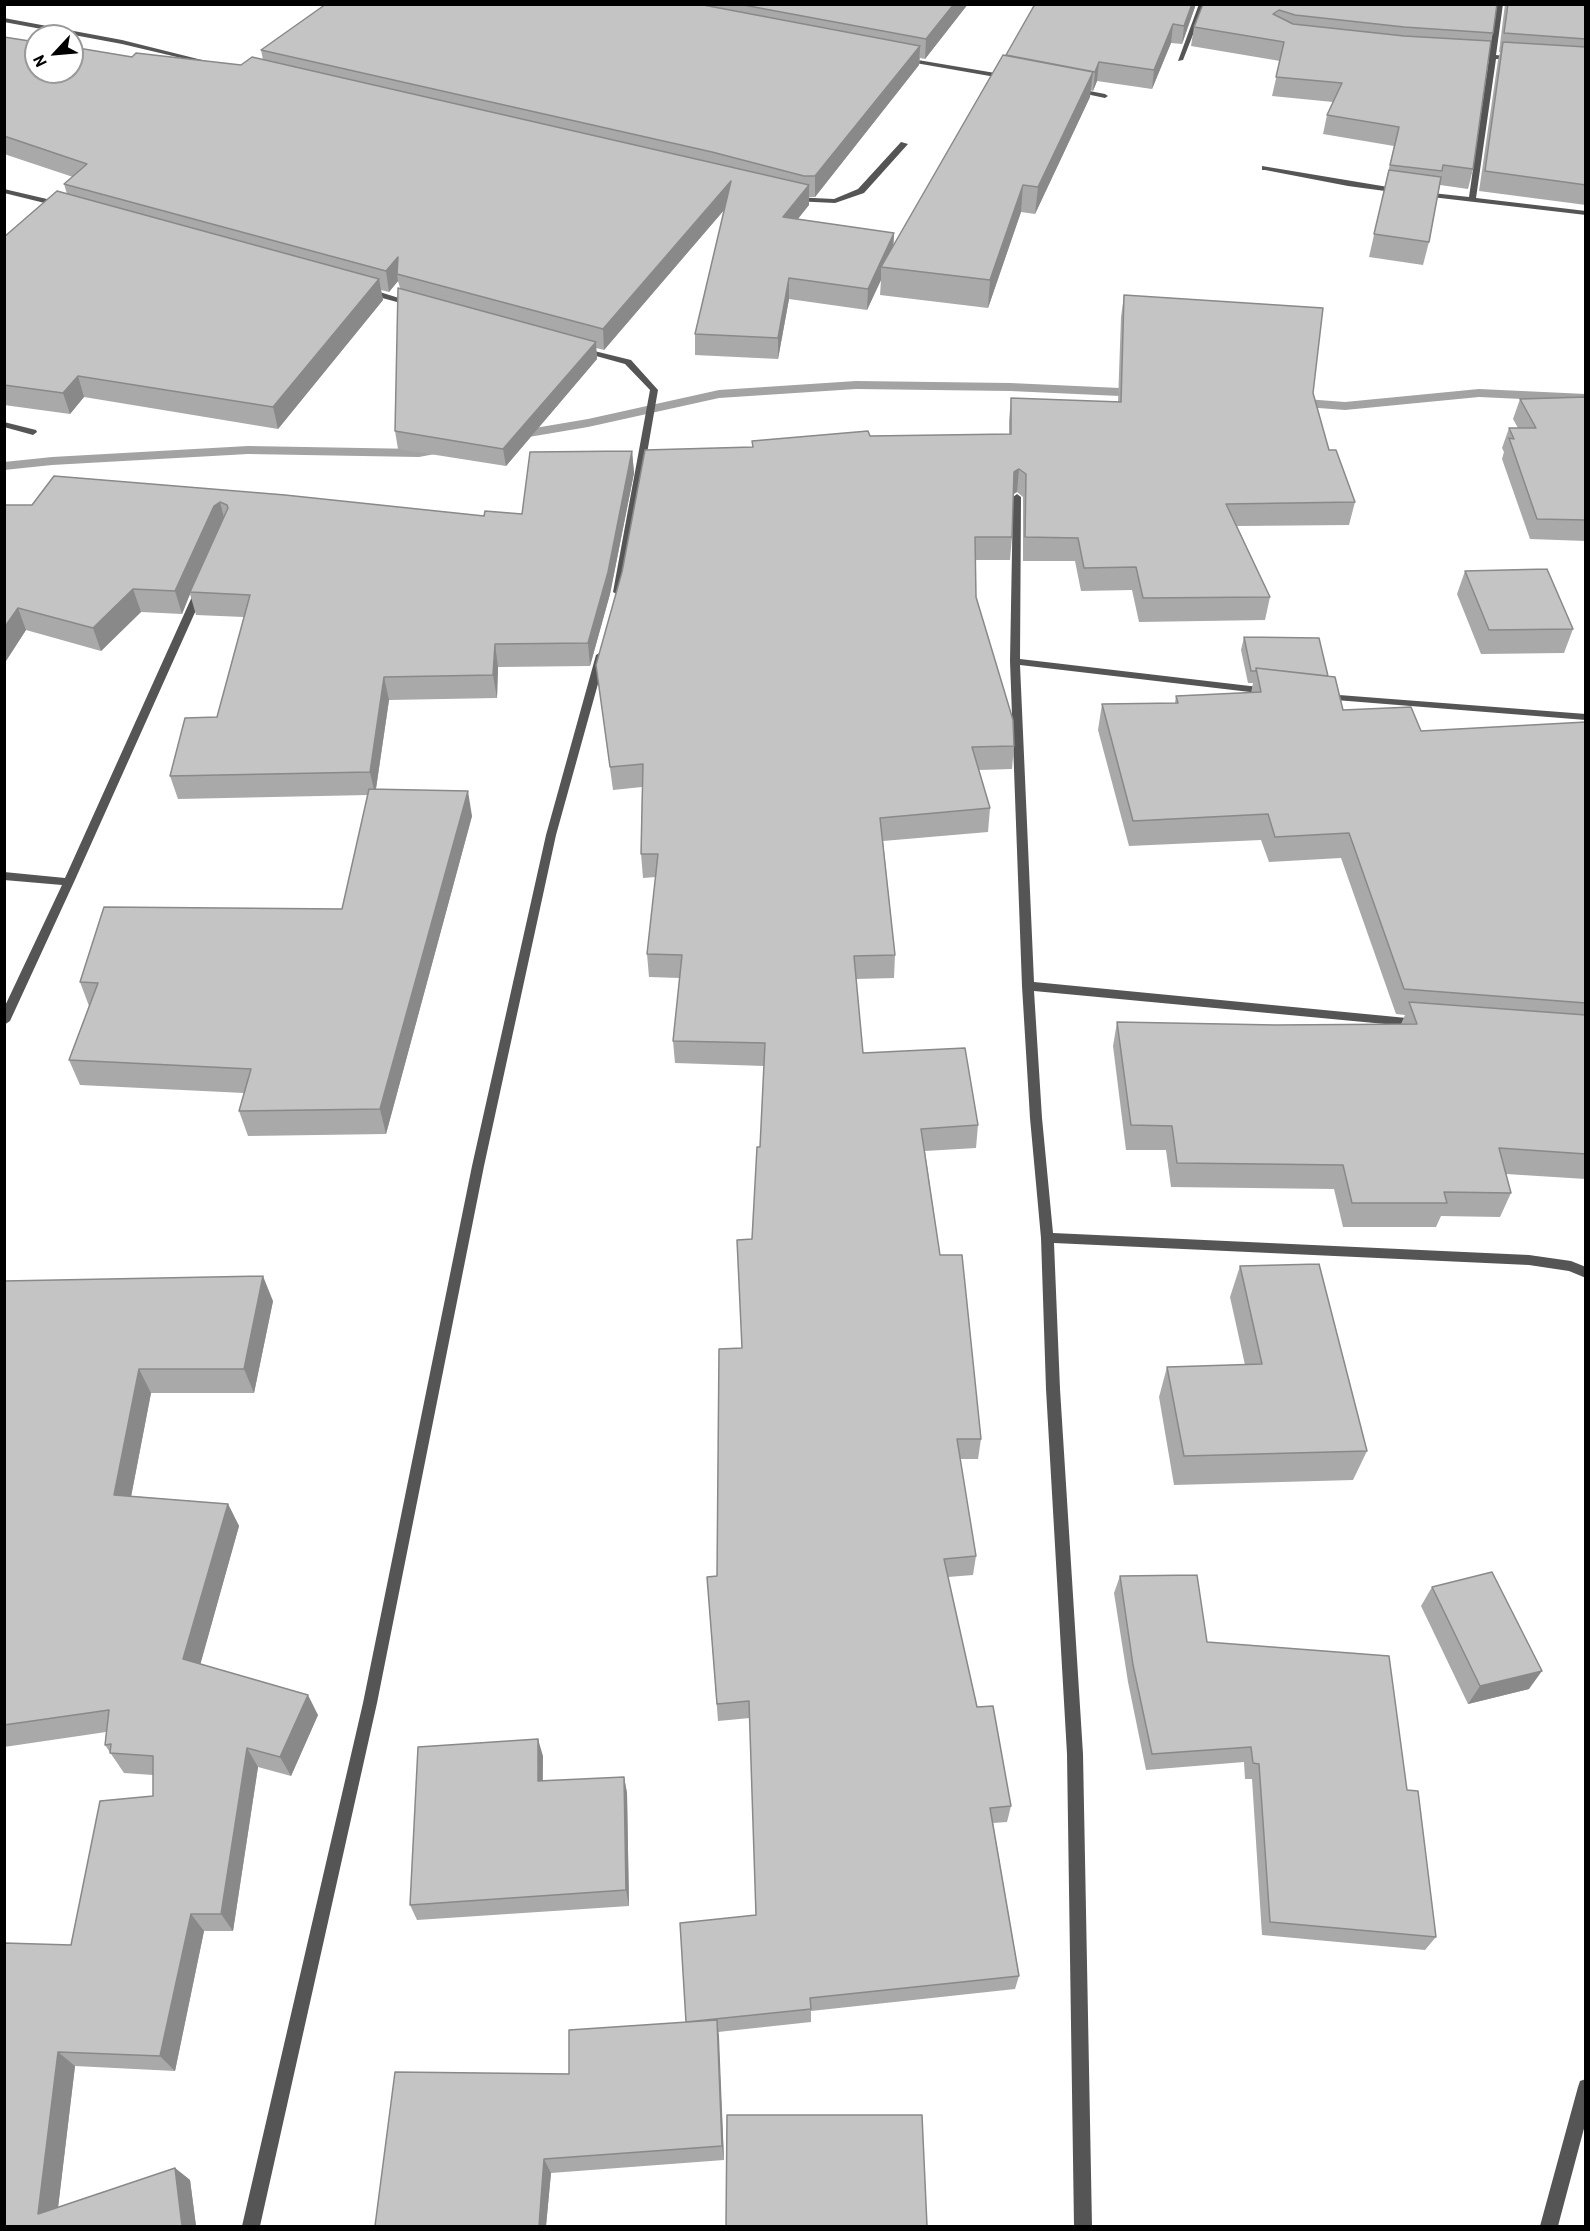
<!DOCTYPE html>
<html>
<head>
<meta charset="utf-8">
<style>
  body { margin:0 }
  #map { position:relative; width:1590px; height:2231px; overflow:hidden; background:#fff; font-family:Barlow,sans-serif }
  canvas { display:block }
  .frame { position:absolute; inset:0; border:6px solid #000; pointer-events:none }
  .north { position:absolute; left:24px; top:24px; width:60px; height:60px; box-sizing:border-box; background:#fff; border:2px solid #999; border-radius:50%; rotate:244deg; font-size:16px; font-weight:700; line-height:24px; text-align:center; color:#000 }
  .north::after { content:''; display:block; margin:auto; width:21px; height:27px; background:#000; clip-path:polygon(50% 0,100% 100%,50% 72%,0 100%) }
</style>
</head>
<body>
<div id="map">
<canvas width="1590" height="2231"></canvas>
<div class="frame"></div>
<div class="north">N</div>
</div>
<script>
const ctx = document.querySelector('canvas').getContext('2d');
ctx.lineJoin = 'round';
function shape(rows) {
  const path = new Path2D();
  for (const r of rows) {
    path.moveTo(r[0], r[1]);
    for (let i = 2; i < r.length; i += 2) path.lineTo(r[i], r[i + 1]);
  }
  return path;
}
function fillPath(path, color) {
  ctx.fillStyle = color;
  ctx.fill(path, 'evenodd');
}
function strokePath(path, color, width, dash) {
  ctx.strokeStyle = color;
  ctx.lineWidth = width;
  ctx.lineCap = dash ? 'butt' : 'round';
  ctx.setLineDash(dash || []);
  ctx.stroke(path);
}
const stream = shape([
  [856,381,1010,383,1142,389,1148,393,1142,397,1010,391,856,389,719,398,588,427,511,440,505,436,511,432,588,419,719,390,856,381],
  [1479,389,1586,394,1586,402,1479,397,1345,410,1292,406,1286,402,1292,398,1345,402,1479,389],
  [446,444,452,448,451,451,419,457,248,454,52,465,4,470,4,462,52,457,248,446,419,449,446,444]
]);
const minor = shape([
  [1199,4,1205,4,1183,60,1178,61,1199,4],
  [1497,4,1503,4,1496,55,1518,58,1515,60,1496,59,1476,198,1586,211,1586,215,1423,196,1419,194,1423,192,1469,197,1489,58,1470,55,1473,53,1489,54,1497,4],
  [4,18,122,40,218,64,215,66,122,44,4,22,4,18],
  [906,58,1007,75,1010,77,1007,79,904,61,903,60,906,58],
  [1074,88,1105,94,1108,96,1105,98,1072,91,1071,90,1074,88],
  [901,142,908,144,864,193,835,203,793,201,789,199,793,197,834,199,858,189,901,142],
  [1262,166,1400,189,1404,191,1400,193,1348,186,1265,170,1262,170,1262,166],
  [4,189,64,203,65,205,61,207,4,193,4,189],
  [364,289,370,289,415,303,408,305,364,293,364,289],
  [578,347,631,360,658,390,623,592,618,595,613,592,650,390,625,364,578,351,578,347],
  [4,422,36,430,37,432,33,435,4,427,4,422],
  [1017,494,1021,497,1020,659,1267,688,1272,691,1267,694,1020,665,1034,982,1417,1019,1423,1023,1417,1027,1034,991,1042,1118,1053,1233,1529,1255,1571,1261,1586,1267,1586,1278,1569,1271,1529,1265,1054,1243,1060,1389,1083,1754,1092,2226,1074,2226,1067,1754,1046,1389,1041,1238,1030,1118,1022,986,1010,661,1013,497,1017,494],
  [200,587,205,590,74,882,10,1021,4,1025,4,1008,62,885,4,880,4,872,65,878,195,590,200,587],
  [601,652,606,655,556,835,484,1166,377,1703,260,2226,242,2226,363,1703,472,1166,546,835,596,655,601,652],
  [1326,694,1586,714,1586,720,1323,699,1321,697,1326,694],
  [1586,2079,1586,2121,1558,2226,1540,2226,1578,2087,1580,2081,1586,2079]
]);
const wall = shape([
  [326,4,968,4,925,59,920,58,919,65,815,197,809,197,809,205,797,219,894,233,893,247,1006,56,1035,4,1196,4,1182,44,1171,43,1152,89,1097,81,1093,91,1090,90,1090,97,1035,214,1021,212,988,308,880,295,881,280,867,310,789,299,778,359,695,355,695,334,724,210,604,350,596,348,597,359,506,466,398,449,395,431,400,288,398,281,389,292,381,290,383,300,278,429,84,397,70,414,4,405,4,237,67,194,64,184,73,177,4,154,4,37,132,57,241,65,263,60,261,50],
  [1203,4,1497,4,1493,33,1491,41,1473,169,1468,189,1440,185,1429,242,1423,265,1369,257,1394,146,1323,134,1327,115,1333,102,1272,96,1280,61,1191,46,1194,27],
  [1505,4,1586,4,1586,205,1479,191,1498,60,1500,52,1499,52],
  [1124,295,1313,393,1329,450,1355,502,1349,525,1237,526,1270,597,1265,620,1139,622,1132,590,1081,591,1075,561,1023,561,1023,497,1017,492,1013,494,1012,537,1010,560,975,560,976,597,1014,746,1012,769,979,770,990,808,988,832,883,841,895,955,894,978,856,979,863,1053,978,1125,976,1148,925,1151,940,1255,981,1439,978,1459,960,1459,976,1556,973,1575,948,1577,977,1707,1011,1806,1007,1822,993,1823,1019,1976,1015,1989,811,2011,811,2022,718,2032,724,2160,551,2173,546,2226,375,2226,569,2074,686,2022,756,1915,750,1718,718,1721,707,1577,717,1576,742,1348,760,1147,764,1066,675,1063,673,1041,680,978,649,977,647,954,656,877,643,878,641,854,642,787,613,790,596,665,752,447,870,436,1009,434,1009,421,1011,398,1118,402,1121,317],
  [1586,397,1586,541,1530,539,1502,459,1504,452,1502,448,1509,428,1518,428,1513,419,1520,399],
  [632,451,634,473,610,594,590,666,498,667,497,698,389,700,376,789,472,816,386,1134,248,1136,239,1111,244,1093,80,1085,69,1060,89,1006,80,982,342,909,368,795,178,799,170,776,217,717,244,617,196,615,190,594,182,614,141,612,101,651,26,630,4,664,4,505,32,505,54,476,484,516,522,514],
  [1465,571,1573,629,1564,653,1481,654,1457,594],
  [1244,637,1328,676,1343,710,1421,731,1586,722,1586,1179,1506,1174,1511,1193,1500,1217,1441,1216,1436,1227,1343,1227,1334,1189,1171,1187,1166,1150,1126,1150,1113,1046,1117,1022,1276,1025,1401,1024,1405,1015,1396,1014,1341,858,1269,862,1261,840,1129,846,1098,730,1102,704,1175,703,1176,696,1251,693,1253,683,1248,683,1241,650],
  [1240,1266,1367,1451,1353,1480,1174,1485,1159,1397,1167,1367,1245,1365,1230,1297],
  [4,1281,273,1301,254,1393,151,1393,131,1496,228,1504,239,1526,200,1664,318,1715,291,1776,258,1767,233,1931,204,1931,175,2071,75,2066,58,2207,175,2168,190,2180,196,2226,4,2226,71,1945,153,1796,153,1775,124,1773,105,1745,106,1732,4,1747],
  [1120,1576,1207,1642,1407,1790,1436,1937,1425,1950,1262,1935,1252,1779,1245,1779,1244,1762,1146,1770,1128,1682,1114,1593],
  [1432,1587,1529,1689,1468,1704,1421,1606],
  [543,1756,543,1781,624,1777,627,1793,629,1906,417,1920,410,1905]
]);
const shadedWall = shape([
  [954,4,968,4,925,59,926,39],
  [1192,4,1196,4,1182,44,1184,26],
  [1173,24,1171,43,1152,89,1154,70],
  [920,46,919,65,815,197,815,176],
  [1099,62,1097,81,1093,91,1095,72],
  [1093,72,1090,97,1035,214,1038,187],
  [731,181,731,202,604,350,603,329],
  [809,185,809,205,783,238,783,217],
  [1023,185,1021,212,988,308,990,280],
  [894,233,893,254,881,267,881,280,867,310,868,289],
  [398,257,397,274,398,281,389,292,386,271],
  [789,278,789,299,778,359,778,338],
  [379,279,383,300,278,429,273,407],
  [596,342,597,359,506,466,503,449],
  [78,376,84,397,70,414,63,393],
  [632,451,634,473,610,594,590,666,588,643],
  [1019,469,1017,492,1012,495,1014,472],
  [220,502,226,525,190,592,190,594,182,614,175,591,214,506],
  [133,589,141,612,101,651,93,628],
  [18,608,26,630,4,664,4,628],
  [495,644,498,667,497,698,493,675],
  [384,677,389,700,375,795,370,772],
  [468,791,472,816,386,1134,380,1109],
  [263,1276,273,1301,254,1393,244,1369],
  [139,1369,151,1393,127,1518,114,1495],
  [228,1504,239,1526,196,1680,183,1659],
  [1542,1671,1529,1689,1468,1704,1480,1686],
  [308,1695,318,1715,291,1776,280,1757],
  [538,1739,543,1756,542,1798,538,1781],
  [247,1748,258,1767,233,1931,221,1914],
  [624,1777,627,1793,629,1906,626,1890],
  [191,1914,204,1931,175,2071,160,2056],
  [717,2020,719,2036,724,2160,722,2146],
  [58,2052,75,2066,56,2225,38,2214],
  [544,2159,551,2173,546,2226,539,2226],
  [175,2168,190,2180,196,2226,182,2226]
]);
const building = shape([
  [326,4,698,4,920,46,815,176,804,176,712,152,261,50,326,4],
  [738,4,954,4,926,39,738,4],
  [1035,4,1192,4,1184,26,1173,24,1154,70,1099,62,1095,72,1006,55,1035,4],
  [1203,4,1497,4,1493,33,1404,27,1295,15,1279,10,1273,14,1293,24,1404,36,1491,41,1473,169,1443,165,1442,171,1390,165,1399,127,1327,115,1342,83,1276,77,1284,42,1194,27,1203,4],
  [1508,4,1586,4,1586,39,1504,33,1508,4],
  [4,37,36,42,36,72,72,72,72,47,132,57,136,53,241,65,252,57,809,185,783,217,894,233,868,289,789,278,778,338,695,334,731,181,603,329,397,274,398,257,386,271,64,184,87,164,4,136,4,37],
  [1503,42,1586,47,1586,185,1485,171,1503,42],
  [1003,55,1093,72,1038,187,1023,185,990,280,881,267,1003,55],
  [1389,170,1441,177,1429,242,1374,234,1389,170],
  [57,191,379,279,273,407,78,376,63,393,4,385,4,237,57,191],
  [398,288,596,342,503,449,395,431,398,288],
  [1124,295,1323,308,1313,393,1329,450,1336,450,1355,502,1226,504,1270,597,1143,598,1136,567,1084,568,1078,538,1025,537,1026,474,1019,469,1014,472,1012,537,975,537,976,597,1013,720,1014,746,972,747,990,808,880,818,895,955,854,956,863,1053,965,1048,978,1125,921,1129,940,1255,962,1255,981,1439,957,1439,976,1556,944,1559,977,1707,993,1706,1011,1806,990,1808,1019,1976,810,1998,811,2009,686,2022,680,1923,756,1915,749,1701,717,1704,707,1577,717,1576,719,1349,742,1348,737,1240,752,1239,757,1147,760,1147,765,1043,673,1041,682,955,647,954,658,854,641,854,643,764,610,767,596,665,622,572,645,450,753,447,752,441,868,431,870,436,1011,434,1011,398,1121,402,1124,295],
  [1586,397,1586,520,1537,519,1509,438,1514,439,1509,428,1536,428,1520,399,1586,397],
  [632,451,608,572,588,643,495,644,493,675,384,677,370,772,170,776,185,718,217,717,250,595,190,592,228,508,227,505,220,502,214,506,175,591,133,589,93,628,18,608,4,628,4,505,32,505,54,476,285,495,484,516,485,511,522,514,530,452,632,451],
  [1547,569,1573,629,1489,630,1465,571,1547,569],
  [1244,637,1319,638,1328,676,1256,668,1256,671,1251,671,1244,637],
  [1256,668,1335,677,1343,710,1411,707,1421,731,1586,722,1586,1003,1404,989,1349,833,1275,837,1268,814,1133,821,1102,704,1178,703,1176,696,1261,692,1256,668],
  [369,789,468,791,380,1109,239,1111,251,1069,69,1060,98,983,80,982,104,907,342,909,369,789],
  [1409,1002,1586,1015,1586,1154,1499,1148,1511,1193,1444,1192,1447,1203,1352,1203,1343,1165,1177,1163,1172,1126,1131,1125,1117,1022,1276,1025,1417,1024,1409,1002],
  [1319,1264,1367,1451,1184,1456,1167,1367,1262,1364,1240,1266,1319,1264],
  [263,1276,244,1369,139,1369,114,1495,228,1504,183,1659,308,1695,280,1757,247,1748,221,1914,191,1914,160,2056,58,2052,38,2214,175,2168,182,2226,4,2226,4,1943,71,1945,100,1801,153,1796,153,1756,110,1753,111,1744,105,1745,109,1710,4,1725,4,1281,263,1276],
  [1492,1572,1542,1671,1480,1686,1432,1587,1492,1572],
  [1197,1575,1207,1642,1389,1656,1407,1790,1418,1791,1436,1937,1270,1922,1259,1764,1253,1763,1251,1747,1152,1754,1133,1665,1120,1576,1197,1575],
  [538,1739,538,1781,624,1777,626,1890,410,1905,418,1747,538,1739],
  [717,2020,722,2146,544,2159,539,2226,375,2226,395,2072,569,2074,569,2030,717,2020],
  [727,2115,922,2115,927,2226,726,2226,727,2115]
]);
fillPath(stream, '#a3a3a3');
fillPath(minor, '#555');
fillPath(wall, '#a9a9a9');
fillPath(shadedWall, '#898989');
fillPath(building, '#c4c4c4');
strokePath(building, '#898989', 1.5);
</script>
</body>
</html>
